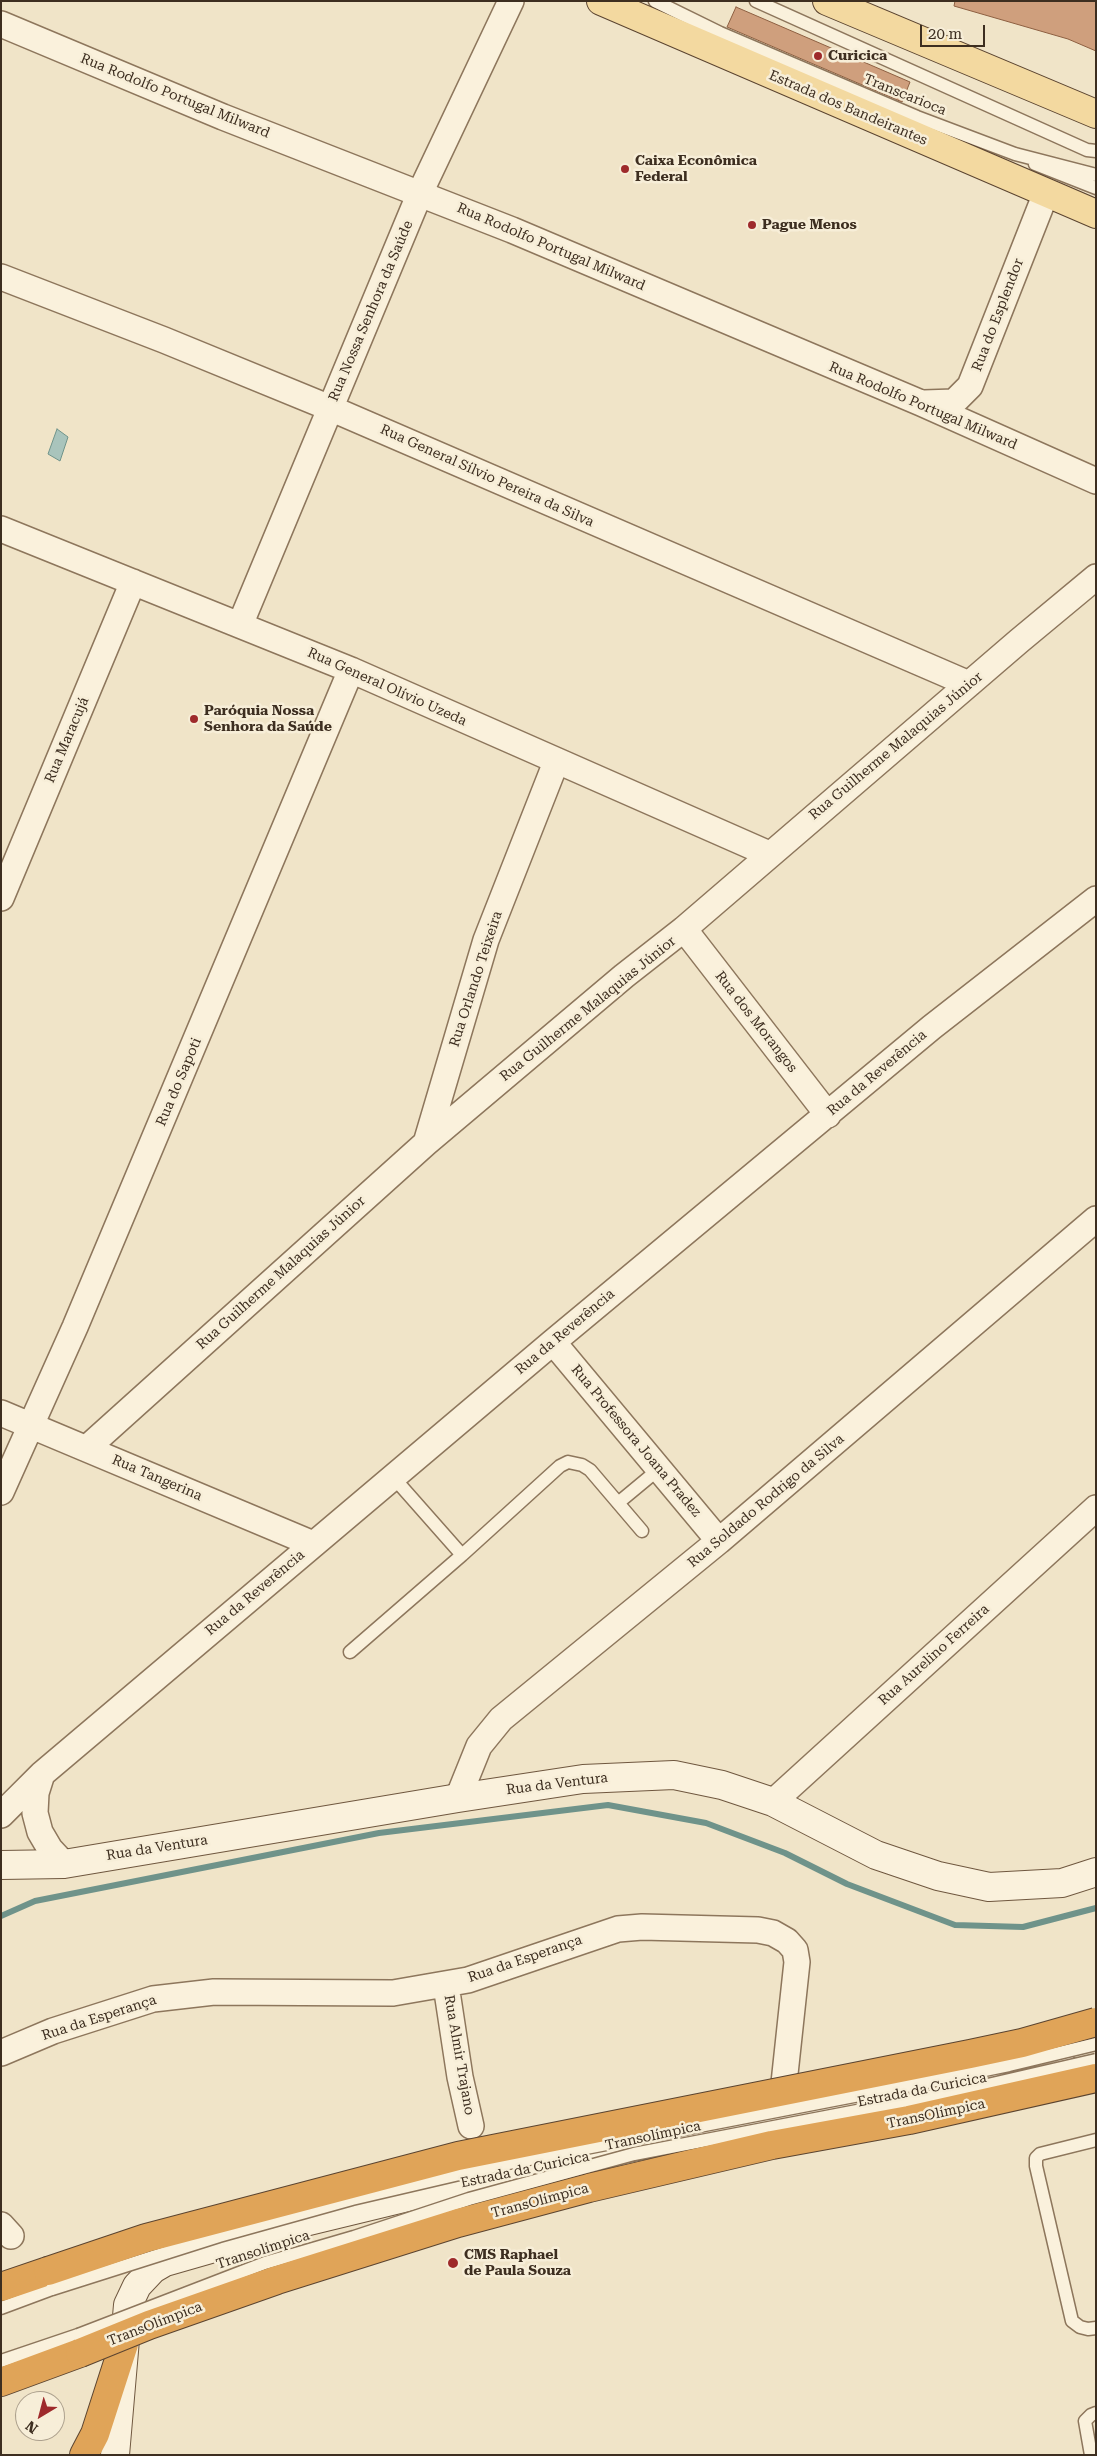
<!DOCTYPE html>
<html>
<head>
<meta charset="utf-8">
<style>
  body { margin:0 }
  #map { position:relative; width:1097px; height:2456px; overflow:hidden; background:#f0e4c8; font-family:"Roboto Serif",serif }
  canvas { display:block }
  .frame { position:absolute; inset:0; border:2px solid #3d2e20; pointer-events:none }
  .north { position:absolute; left:15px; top:2391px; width:50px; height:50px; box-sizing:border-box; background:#f7eed8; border:1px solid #ada18e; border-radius:50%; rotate:217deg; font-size:14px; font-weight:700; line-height:20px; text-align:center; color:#3d2e20 }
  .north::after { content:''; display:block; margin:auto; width:18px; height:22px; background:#9e2a2b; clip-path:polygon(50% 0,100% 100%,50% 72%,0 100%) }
  .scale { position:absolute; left:920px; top:25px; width:65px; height:22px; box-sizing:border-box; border:2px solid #3d2e20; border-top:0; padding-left:6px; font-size:15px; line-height:18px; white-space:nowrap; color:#3d2e20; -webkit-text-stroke:4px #f7eed8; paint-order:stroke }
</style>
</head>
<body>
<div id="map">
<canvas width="1097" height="2456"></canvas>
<div class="frame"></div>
<div class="north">N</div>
<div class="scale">20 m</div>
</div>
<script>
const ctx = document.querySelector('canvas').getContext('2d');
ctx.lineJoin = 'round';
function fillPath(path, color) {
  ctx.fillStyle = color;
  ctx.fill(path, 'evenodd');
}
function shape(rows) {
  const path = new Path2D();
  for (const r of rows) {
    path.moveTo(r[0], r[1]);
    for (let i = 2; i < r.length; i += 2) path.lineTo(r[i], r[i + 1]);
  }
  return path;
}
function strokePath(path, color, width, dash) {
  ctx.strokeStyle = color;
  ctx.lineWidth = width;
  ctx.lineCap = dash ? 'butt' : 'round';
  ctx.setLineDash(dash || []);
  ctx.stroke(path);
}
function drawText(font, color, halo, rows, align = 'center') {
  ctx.font = font + ' "Roboto Serif",serif';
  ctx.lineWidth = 5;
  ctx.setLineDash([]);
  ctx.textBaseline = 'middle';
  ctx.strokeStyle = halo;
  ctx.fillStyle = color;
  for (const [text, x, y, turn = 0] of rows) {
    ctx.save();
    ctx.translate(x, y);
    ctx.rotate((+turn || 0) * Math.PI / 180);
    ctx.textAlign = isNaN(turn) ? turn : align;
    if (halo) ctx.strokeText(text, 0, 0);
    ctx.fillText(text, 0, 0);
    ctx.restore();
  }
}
const water = shape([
  [57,429,68,437,60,461,48,454,57,429]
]);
const stream = shape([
  [1,1916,35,1901,379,1833,608,1805,706,1823,785,1853,847,1884,955,1925,1023,1927,1096,1908]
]);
const building = shape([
  [955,1,1096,1,1096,51,1068,39,954,6,955,1],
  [736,7,910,82,902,102,727,27,736,7]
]);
const lane = shape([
  [655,1,720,33,917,117,1015,154,1096,175],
  [756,1,1087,150,1096,151],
  [1035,164,1096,188],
  [394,1478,462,1555],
  [618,1503,659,1469],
  [350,1652,462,1555,560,1466,568,1462,582,1465,590,1470,642,1531],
  [1096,2140,1040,2154,1036,2158,1036,2166,1072,2321,1080,2327,1088,2329,1096,2328],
  [1,2308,52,2289],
  [1,2361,78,2335],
  [1091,2455,1085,2421,1091,2415,1096,2413]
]);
const street = shape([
  [1,24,223,117,512,230,921,403,1096,481],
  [1,277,164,340,330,408,969,684],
  [924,403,954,402,970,386,1046,193],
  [1,529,351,670,769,854],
  [240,625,420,193,511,1],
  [1,898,133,582],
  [684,929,828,1115],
  [426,1143,486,940,556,762],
  [553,1342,719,1541],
  [1,1413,313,1544],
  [87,1448,426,1143,624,976,684,929,1019,641,1096,577],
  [1,1492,75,1327,351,670],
  [42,1774,36,1793,35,1813,40,1832,50,1849,64,1864],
  [458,1798,479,1746,501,1719,719,1541,1096,1219],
  [773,1802,1096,1508],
  [1,1815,42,1774,553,1342,932,1027,1096,899],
  [446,1985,460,2077,471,2126],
  [1,2053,53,2031,153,1999,214,1992,393,1993,468,1980,618,1929,642,1927,758,1930,773,1933,787,1941,795,1950,797,1962,781,2111],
  [1,2225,11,2236]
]);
const secondary = shape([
  [1,1865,64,1864,458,1798,583,1779,674,1775,722,1785,773,1802,876,1855,938,1876,989,1887,1062,1883,1096,1872],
  [115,2455,128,2305,137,2286,153,2269,165,2262,301,2223,540,2165,1026,2070,1064,2068]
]);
const primary = shape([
  [601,1,1096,214],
  [827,1,1096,114]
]);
const highway = shape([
  [1,2287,48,2271],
  [1,2382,80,2353],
  [84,2455,95,2434,124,2344]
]);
const laneBridge = shape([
  [52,2289,219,2236,352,2199,498,2165,916,2084,1009,2065,1096,2044],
  [78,2335,265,2263,354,2237,469,2199,634,2154,966,2090,1096,2060]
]);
const highwayBridge = shape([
  [48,2271,146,2238,458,2156,970,2054,1022,2043,1096,2022],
  [80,2353,149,2325,277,2280,458,2223,589,2188,772,2145,909,2120,1096,2078]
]);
const markers = [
  [818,56,5,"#9e2a2b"],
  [625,169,5,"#9e2a2b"],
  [752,225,5,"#9e2a2b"],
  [194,719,5,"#9e2a2b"],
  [453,2263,6,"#9e2a2b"]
];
const poiNames = [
  ["Curicica",828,56],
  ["Caixa Econômica",635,161],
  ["Federal",635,177],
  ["Pague Menos",762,225],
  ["Paróquia Nossa",204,711],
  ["Senhora da Saúde",204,727],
  ["CMS Raphael",464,2255],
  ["de Paula Souza",464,2271]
];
const streetNames = [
  ["Transcarioca",905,95,22],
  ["Rua Rodolfo Portugal Milward",175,96,22],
  ["Estrada dos Bandeirantes",848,108,23],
  ["Rua Rodolfo Portugal Milward",551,247,23],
  ["Rua Nossa Senhora da Saúde",371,311,-67],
  ["Rua do Esplendor",998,315,-69],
  ["Rua Rodolfo Portugal Milward",923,406,23],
  ["Rua General Sílvio Pereira da Silva",487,476,24],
  ["Rua General Olívio Uzeda",387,687,24],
  ["Rua Maracujá",67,740,-67],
  ["Rua Guilherme Malaquias Júnior",896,746,-40],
  ["Rua Orlando Teixeira",476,979,-72],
  ["Rua Guilherme Malaquias Júnior",588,1009,-39],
  ["Rua dos Morangos",756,1022,52],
  ["Rua da Reverência",877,1073,-40],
  ["Rua do Sapoti",179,1082,-67],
  ["Rua Guilherme Malaquias Júnior",281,1273,-42],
  ["Rua da Reverência",565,1332,-40],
  ["Rua Professora Joana Pradez",636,1441,50],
  ["Rua Tangerina",157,1478,23],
  ["Rua Soldado Rodrigo da Silva",766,1501,-40],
  ["Rua da Reverência",255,1593,-40],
  ["Rua Aurelino Ferreira",934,1655,-42],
  ["Rua da Ventura",557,1784,-7],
  ["Rua da Ventura",157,1848,-9],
  ["Rua da Esperança",525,1959,-19],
  ["Rua da Esperança",99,2018,-18],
  ["Rua Almir Trajano",459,2055,80],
  ["Estrada da Curicica",922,2090,-11],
  ["TransOlímpica",936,2114,-12],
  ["Transolímpica",653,2136,-12],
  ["Estrada da Curicica",525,2170,-12],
  ["TransOlímpica",540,2201,-15],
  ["Transolímpica",263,2250,-18],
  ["TransOlímpica",155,2324,-21]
];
fillPath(water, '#a9c4bc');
strokePath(water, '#6f938a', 1);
strokePath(stream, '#6f938a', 6);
fillPath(building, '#cf9f7d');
strokePath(building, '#8d5f41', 1);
strokePath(lane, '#8d765c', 15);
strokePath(street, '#8d765c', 28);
strokePath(secondary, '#6f573f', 30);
strokePath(primary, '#5b4430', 30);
strokePath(highway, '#5b4430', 30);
strokePath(lane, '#faf1dc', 12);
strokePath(street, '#faf1dc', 25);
strokePath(secondary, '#faf1dc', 28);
strokePath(primary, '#f3d9a0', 28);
strokePath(highway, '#e0a458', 28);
strokePath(laneBridge, '#8d765c', 15, []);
strokePath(highwayBridge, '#5b4430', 30, []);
strokePath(laneBridge, '#faf1dc', 12);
strokePath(highwayBridge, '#e0a458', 28);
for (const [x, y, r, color] of markers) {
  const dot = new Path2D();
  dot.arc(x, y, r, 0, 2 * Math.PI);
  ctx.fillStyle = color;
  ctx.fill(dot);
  strokePath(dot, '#f7eed8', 2);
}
drawText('bold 14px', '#3d2e20', '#f7eed8', poiNames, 'left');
drawText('14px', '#3d2e20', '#f7eed8', streetNames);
</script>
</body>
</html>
